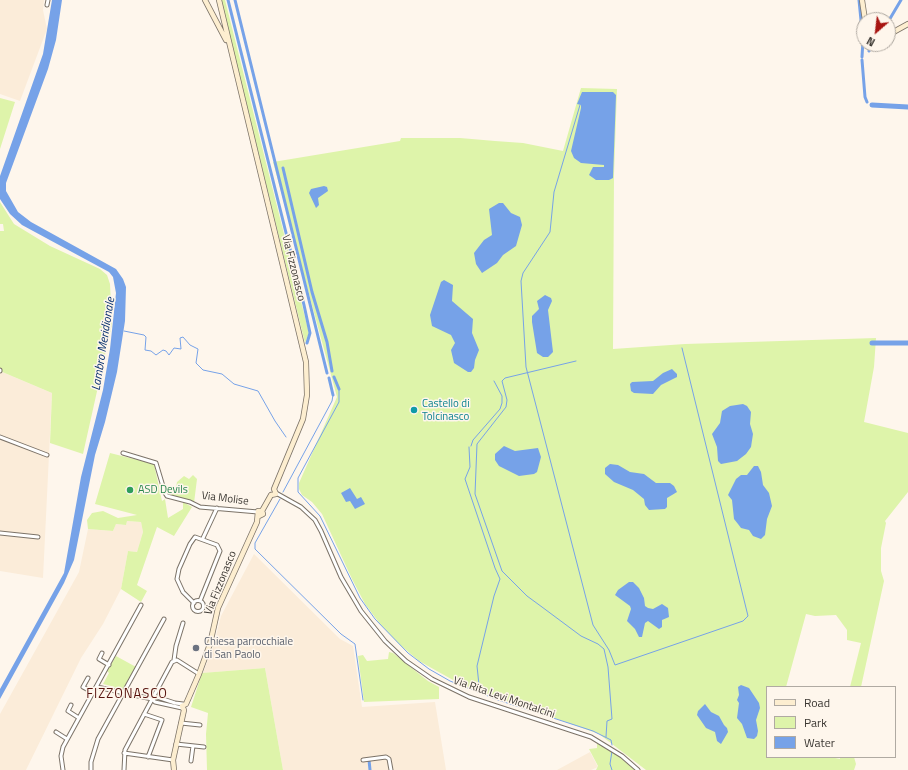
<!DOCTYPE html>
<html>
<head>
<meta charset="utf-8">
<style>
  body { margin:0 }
  #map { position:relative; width:908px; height:770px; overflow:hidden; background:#fef6ec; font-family:"Titillium Web",sans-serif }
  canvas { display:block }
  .legend { position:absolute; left:766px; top:686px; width:130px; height:72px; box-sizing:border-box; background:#fef6ec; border:1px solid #b0aaa2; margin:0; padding:5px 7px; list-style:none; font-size:12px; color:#3b3732 }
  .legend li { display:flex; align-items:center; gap:8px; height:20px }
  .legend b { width:20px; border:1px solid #b0aaa2 }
  .north { position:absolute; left:856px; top:12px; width:40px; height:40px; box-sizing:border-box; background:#fef6ec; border:1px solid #b0aaa2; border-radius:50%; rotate:208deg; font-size:11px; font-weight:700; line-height:16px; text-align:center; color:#3b3732 }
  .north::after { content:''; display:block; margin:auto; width:14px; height:18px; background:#a81512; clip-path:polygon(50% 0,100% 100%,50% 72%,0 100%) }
</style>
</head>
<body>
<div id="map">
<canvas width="908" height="770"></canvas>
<ul class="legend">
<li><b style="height:5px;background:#fdeed0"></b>Road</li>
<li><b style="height:11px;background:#def4aa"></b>Park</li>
<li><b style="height:11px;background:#76a2e8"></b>Water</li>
</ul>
<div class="north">N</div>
</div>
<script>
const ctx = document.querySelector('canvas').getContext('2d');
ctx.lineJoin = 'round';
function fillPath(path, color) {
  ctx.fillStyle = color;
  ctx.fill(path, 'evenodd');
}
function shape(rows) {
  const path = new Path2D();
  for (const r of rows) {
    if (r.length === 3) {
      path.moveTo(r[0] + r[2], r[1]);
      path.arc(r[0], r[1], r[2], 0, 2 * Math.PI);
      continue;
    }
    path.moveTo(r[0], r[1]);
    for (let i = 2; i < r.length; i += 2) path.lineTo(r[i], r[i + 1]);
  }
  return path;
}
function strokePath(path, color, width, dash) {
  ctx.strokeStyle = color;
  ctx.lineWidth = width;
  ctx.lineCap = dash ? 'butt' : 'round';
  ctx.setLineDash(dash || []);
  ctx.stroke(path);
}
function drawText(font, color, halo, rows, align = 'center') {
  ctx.font = font + ' "Titillium Web",sans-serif';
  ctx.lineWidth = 3;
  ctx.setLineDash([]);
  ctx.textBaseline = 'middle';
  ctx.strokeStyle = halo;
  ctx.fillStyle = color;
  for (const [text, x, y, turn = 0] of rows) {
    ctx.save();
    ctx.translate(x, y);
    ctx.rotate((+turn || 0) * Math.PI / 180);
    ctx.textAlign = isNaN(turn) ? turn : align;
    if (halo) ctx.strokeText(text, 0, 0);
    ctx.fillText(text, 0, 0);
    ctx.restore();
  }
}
const built = shape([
  [0,0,44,0,43,10,47,29,20,101,0,94],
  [0,371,52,393,43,578,0,571],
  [127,521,141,522,143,532,137,552,128,551,121,589,103,624,81,658,26,770,0,770,0,714,79,572,88,529,113,531,116,524,126,525],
  [254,554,340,639,353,646,362,707,435,702,446,770,283,770,265,668,203,673,214,644,221,616],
  [590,752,598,767,591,770,557,770]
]);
const green = shape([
  [221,0,225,0,309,333,305,343],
  [581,88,617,89,614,174,613,349,685,344,876,338,874,367,864,422,908,433,908,492,885,521,886,523,881,548,881,571,884,581,861,687,850,687,861,643,847,640,847,630,836,615,815,616,806,614,786,687,767,687,767,757,830,757,840,759,840,757,854,757,856,764,854,770,646,770,599,734,462,685,419,661,399,644,380,624,365,604,352,579,322,514,312,502,302,495,299,489,299,483,337,397,273,162,400,141,401,138,460,138,495,141,523,143,563,151],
  [0,98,15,102,0,149],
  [0,202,14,224,50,246,100,269,107,275,110,284,112,324,83,454,50,443,52,393,0,371,0,231,4,231,3,224,0,224],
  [110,453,154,464,162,501,165,499,168,518,183,509,183,502,192,507,174,536,157,527,137,585,147,591,141,602,121,589,128,551,137,552,143,532,141,522,127,521,126,525,116,524,113,531,88,529,87,520,92,513,103,511,118,518,137,515,95,504],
  [193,475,197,479,194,503,170,495,170,491,175,493,177,482,184,476,189,479],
  [389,652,393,653,428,681,439,687,439,699,364,702,358,656,363,655,367,661,388,659],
  [116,656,136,667,122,691,114,689,115,687,103,684,109,673,107,671],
  [265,668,283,770,207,770,206,734,208,713,191,707,202,673],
  [597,743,616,754,635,770,596,770,598,766,589,749,597,748]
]);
const water = shape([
  [52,0,62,0,56,40,48,69,6,183,6,191,18,212,31,222,116,269,123,279,126,287,125,321,117,372,105,422,95,455,74,560,64,583,0,699,0,689,64,573,81,477,103,390,110,349,116,293,113,277,109,272,22,225,10,214,0,199,0,176,43,54],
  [582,92,613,92,616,95,613,178,609,180,596,180,589,175,593,167,604,167,604,165,581,163,574,158,571,151,581,108,581,105,577,104],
  [324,186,327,187,328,191,318,198,319,205,316,208,309,193,311,189],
  [499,203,503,203,511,213,520,217,522,225,516,246,503,255,497,263,482,273,476,264,474,253,484,240,492,235,489,209],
  [444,280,453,285,452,301,473,319,472,333,479,350,475,360,474,368,471,372,468,372,454,363,451,350,455,343,451,335,432,326,430,315,441,282],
  [545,295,551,298,552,301,548,310,553,352,548,357,543,357,537,353,532,322,532,316,539,309,537,301],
  [672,369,677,374,677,377,661,385,653,394,634,393,631,391,630,384,632,382,653,381,663,373],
  [743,404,747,406,751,412,750,424,753,434,751,447,746,454,737,461,721,464,718,461,717,447,712,434,720,423,722,411,730,406],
  [504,446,515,451,538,448,541,457,537,472,534,474,519,476,499,466,495,460,495,454],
  [610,464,618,465,630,472,644,474,656,483,670,483,674,486,677,492,667,498,667,507,665,509,649,510,645,505,644,499,633,490,614,482,605,474,605,468],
  [754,466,758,466,761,472,763,485,769,493,772,506,767,519,765,535,761,539,753,536,749,530,741,528,738,524,734,519,732,500,728,495,736,479,741,475,747,475],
  [350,488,357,499,361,497,365,504,355,509,350,501,346,502,341,493],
  [629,582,633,582,639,588,644,598,645,606,648,608,653,609,662,604,668,608,669,617,662,620,662,627,659,629,648,621,645,623,642,637,639,637,635,629,627,621,631,609,630,606,615,595,618,590],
  [741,685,749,688,759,703,760,708,756,720,758,731,757,736,754,739,747,738,742,724,737,718,739,703,737,700,739,695,738,687],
  [705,704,711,712,719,716,724,725,727,728,728,732,721,744,717,741,715,732,706,728,697,715,698,711]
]);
const stream = shape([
  [580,105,554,192,550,232,523,273,521,281,526,367,593,625,609,650,615,665,743,621,748,616,682,348],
  [124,331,144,335,146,337,145,350,151,351,156,355,163,350,166,351,169,355,174,348,181,349,180,338,183,337,190,345,198,349,196,363,203,370,222,374,234,384,258,391,275,421,286,437],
  [576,361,505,378,502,381,507,400,506,407,477,444,475,494,502,571,527,596,542,607,581,636,598,644,604,649,608,667,612,719,607,721,606,737],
  [339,389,339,402,298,478,298,492,320,516,360,598,375,619,408,653,429,669,450,681,498,700,593,731,611,740,612,745],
  [471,446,473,440,500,409,502,403,502,396,494,381],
  [469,447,470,467,465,479,495,568,500,579,494,596,477,666,479,685,477,691],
  [283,492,332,401,333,395],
  [280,499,255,543,255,549,341,634,355,644,363,700],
  [612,751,610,764,612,770]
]);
const canal = shape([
  [228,0,304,305,310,333,307,343],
  [235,0,327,373],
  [859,0,863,40,862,57],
  [888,22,901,0],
  [869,51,871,44],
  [862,60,865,97,867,102],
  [283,168,312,292,327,342,332,371],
  [334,377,339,389],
  [329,378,333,395],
  [369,760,370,770]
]);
const river = shape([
  [872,105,908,107],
  [872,343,908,343]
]);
const street = shape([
  [47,5,48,0],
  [0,371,0,370],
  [0,437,47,455],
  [123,453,156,463,165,493,167,496,190,502,200,507,258,512],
  [276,493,301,507,315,520,321,531,341,577,361,611,385,641,406,661,432,679,469,697,591,737,622,756,638,770],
  [0,533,38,537],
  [203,538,217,508],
  [198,606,5.5],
  [194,603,183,592,177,579,179,569,190,544,195,537,217,545,220,551,200,601],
  [102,653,99,659,109,665],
  [174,660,176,646,183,623],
  [88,678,83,687,94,693],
  [97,687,152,699],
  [71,705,68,711,79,718],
  [182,708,155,702,152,699,157,697,175,703,183,704],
  [144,714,162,720,148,757],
  [181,723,200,725],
  [56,732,67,739],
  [176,744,204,747],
  [124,753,173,760],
  [363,760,386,757,389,759,391,770],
  [191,761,193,746],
  [63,770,61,756,63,747,141,605],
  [91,770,91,762,98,739,164,619],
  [124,770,125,750,172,662,177,660,199,674]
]);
const secondary = shape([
  [205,0,226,40],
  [219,0,306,362,307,395,303,419,274,489],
  [862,0,865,20],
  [888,35,908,24],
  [271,495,276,494,274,489],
  [259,516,263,514,262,511,271,495],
  [174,770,173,760,184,710,182,706,186,704,199,674,210,644,218,608,257,522,258,511,262,511]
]);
const markers = [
  [414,410,4,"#0f9aa8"],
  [130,490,4,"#2e9e5b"],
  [196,648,4,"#6b7280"]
];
const streetNames = [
  ["Via Fizzonasco",293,268,76],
  ["Via Molise",225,499,7],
  ["Via Fizzonasco",221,583,-68],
  ["Via Rita Levi Montalcini",504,698,19]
];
const cultureNames = [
  ["Castello di",422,404],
  ["Tolcinasco",422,417]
];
const leisureNames = [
  ["ASD Devils",138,490]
];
const worshipNames = [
  ["Chiesa parrocchiale",204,642],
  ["di San Paolo",204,655]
];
const waterNames = [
  ["Lambro Meridionale",104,344,-81]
];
const quarterNames = [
  ["FIZZONASCO",127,695]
];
fillPath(built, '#fbecd9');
fillPath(green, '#def4aa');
fillPath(water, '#76a2e8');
strokePath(stream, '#76a2e8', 1);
strokePath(canal, '#76a2e8', 3);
strokePath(river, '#76a2e8', 5);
strokePath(street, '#7c7368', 5);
strokePath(secondary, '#7c7368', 6);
strokePath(street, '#fff', 3);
strokePath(secondary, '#fdeed0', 4.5);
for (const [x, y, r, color] of markers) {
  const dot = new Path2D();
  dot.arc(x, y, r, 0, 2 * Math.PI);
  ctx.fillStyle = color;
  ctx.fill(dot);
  strokePath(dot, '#fef6ec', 1.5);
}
drawText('11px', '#3b3732', '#fef6ec', streetNames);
drawText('11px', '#0d838f', '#fef6ec', cultureNames, 'left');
drawText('11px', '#27864d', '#fef6ec', leisureNames, 'left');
drawText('11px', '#5b616d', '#fef6ec', worshipNames, 'left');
drawText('italic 12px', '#0c3471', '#fef6ec', waterNames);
ctx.letterSpacing = '1px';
drawText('13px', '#58140f', '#fef6ec', quarterNames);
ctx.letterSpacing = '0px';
</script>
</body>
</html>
